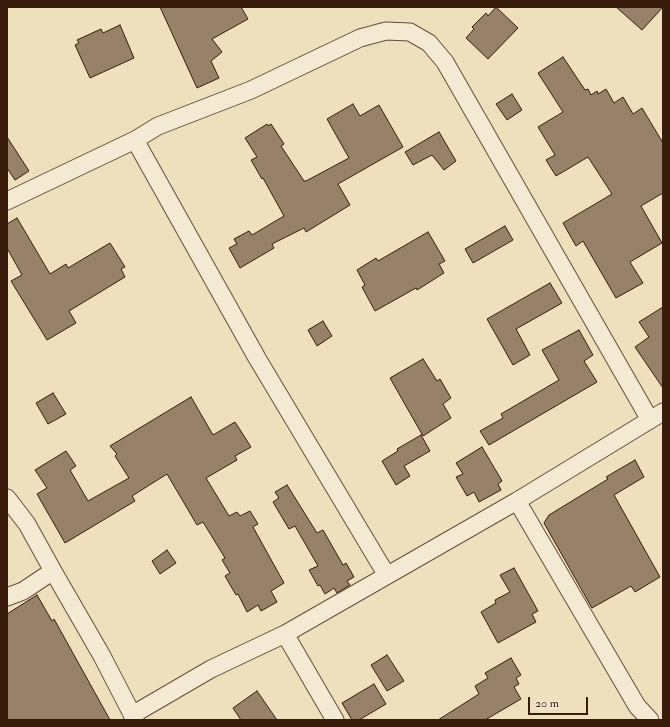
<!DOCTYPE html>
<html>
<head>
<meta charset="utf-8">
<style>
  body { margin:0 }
  #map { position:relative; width:670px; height:727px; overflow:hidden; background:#eedfbd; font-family:"IM FELL Double Pica",serif }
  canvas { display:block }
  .frame { position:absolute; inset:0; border:8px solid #391c0b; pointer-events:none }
  .scale { position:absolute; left:528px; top:697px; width:60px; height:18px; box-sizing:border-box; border:2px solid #391c0b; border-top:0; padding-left:5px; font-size:12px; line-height:14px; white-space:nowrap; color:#391c0b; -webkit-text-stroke:3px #f4ead4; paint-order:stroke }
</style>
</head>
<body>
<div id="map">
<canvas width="670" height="727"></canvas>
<div class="frame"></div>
<div class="scale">20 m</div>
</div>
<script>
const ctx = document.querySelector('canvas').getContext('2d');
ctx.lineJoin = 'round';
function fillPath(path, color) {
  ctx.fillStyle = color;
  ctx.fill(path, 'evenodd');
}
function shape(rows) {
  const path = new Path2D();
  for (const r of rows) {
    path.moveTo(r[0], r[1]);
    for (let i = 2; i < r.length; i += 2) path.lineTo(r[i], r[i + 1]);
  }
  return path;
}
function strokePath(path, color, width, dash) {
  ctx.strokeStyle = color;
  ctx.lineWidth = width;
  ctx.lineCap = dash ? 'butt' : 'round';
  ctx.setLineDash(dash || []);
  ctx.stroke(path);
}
const building = shape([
  [160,7,241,7,248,19,212,39,222,52,211,61,219,78,197,88,160,7],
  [496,7,518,28,488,59,466,38,474,29,472,27,486,13,488,16,496,7],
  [616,7,663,7,642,30,616,7],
  [120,25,134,58,90,78,75,45,79,43,77,40,101,29,103,33,120,25],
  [563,57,585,90,588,89,591,95,597,91,598,94,606,89,614,103,623,97,633,114,642,108,663,143,663,193,641,206,662,243,630,262,643,283,616,298,583,241,576,246,563,223,612,194,588,157,556,176,546,160,555,155,538,127,563,112,538,73,563,57],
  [512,94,522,110,507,120,496,104,512,94],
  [353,104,360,116,379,105,403,147,338,184,350,205,306,232,304,228,272,244,274,248,240,268,229,248,237,244,234,239,249,231,252,235,284,216,263,178,262,179,251,160,257,157,245,138,267,124,268,126,271,124,284,144,281,146,304,181,306,181,349,158,327,119,353,104],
  [439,132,456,161,444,170,432,155,413,165,405,152,439,132],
  [7,137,29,171,15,180,7,168,7,137],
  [17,218,50,274,66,264,68,268,110,243,125,267,121,269,125,277,69,311,76,323,47,340,11,281,22,275,7,248,7,224,17,218],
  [505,226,513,240,473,263,465,249,505,226],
  [428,232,445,261,439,264,444,273,417,290,416,288,375,311,362,287,365,285,357,270,376,258,378,261,428,232],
  [550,283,562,303,516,329,530,355,513,365,487,319,550,283],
  [663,307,663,388,635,347,649,337,639,322,663,307],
  [323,321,332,336,317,346,308,330,323,321],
  [579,330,593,355,584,361,597,382,489,445,480,431,503,418,501,414,559,380,542,350,579,330],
  [423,359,437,381,440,379,451,398,443,404,451,418,423,436,390,378,423,359],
  [53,393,66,414,48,424,36,403,53,393],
  [191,397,213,435,235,422,251,447,235,456,237,460,206,478,229,516,237,512,240,516,250,511,258,524,253,527,284,583,271,591,277,602,261,611,258,605,247,612,238,594,236,595,225,576,230,573,222,560,225,558,203,522,197,525,167,474,132,496,135,501,65,543,37,494,47,488,35,470,66,451,76,466,70,470,88,501,129,478,115,456,117,454,110,446,191,397],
  [421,435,430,451,404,466,410,476,396,485,382,461,398,451,397,449,421,435],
  [482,447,502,481,498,484,501,490,479,502,474,492,467,496,456,477,463,474,456,463,482,447],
  [635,460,644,477,614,495,660,577,635,592,631,586,592,608,544,523,549,515,608,479,606,477,635,460],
  [287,485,317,533,323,530,343,565,346,563,354,577,347,581,350,585,337,593,334,588,325,594,320,585,318,586,309,570,318,566,295,526,289,529,273,502,279,498,275,492,287,485],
  [167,550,176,563,160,574,152,561,167,550],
  [514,568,538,611,532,614,536,622,498,643,481,612,496,603,495,600,510,592,500,575,514,568],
  [37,595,52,621,54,619,110,720,7,720,7,614,37,595],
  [387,655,404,681,387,691,371,665,387,655],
  [511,658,521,675,516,678,519,684,514,687,521,699,485,720,438,720,479,694,475,686,488,678,485,673,511,658],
  [374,684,386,704,359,720,352,720,342,703,374,684],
  [257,691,277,720,241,720,233,708,257,691]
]);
const minor = shape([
  [135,140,257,358,386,574],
  [7,201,135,140,158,126,251,90,360,38,386,31,410,32,429,43,445,62,650,420],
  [7,498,27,524,53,571,102,656,135,720],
  [517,501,637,706,650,720],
  [7,597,23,591,53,571],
  [285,634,335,720],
  [132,715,211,669,285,634,517,501,663,412]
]);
fillPath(building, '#978168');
strokePath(building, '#391c0b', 1);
strokePath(minor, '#664d38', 19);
strokePath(minor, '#f4ead4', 17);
</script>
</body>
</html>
